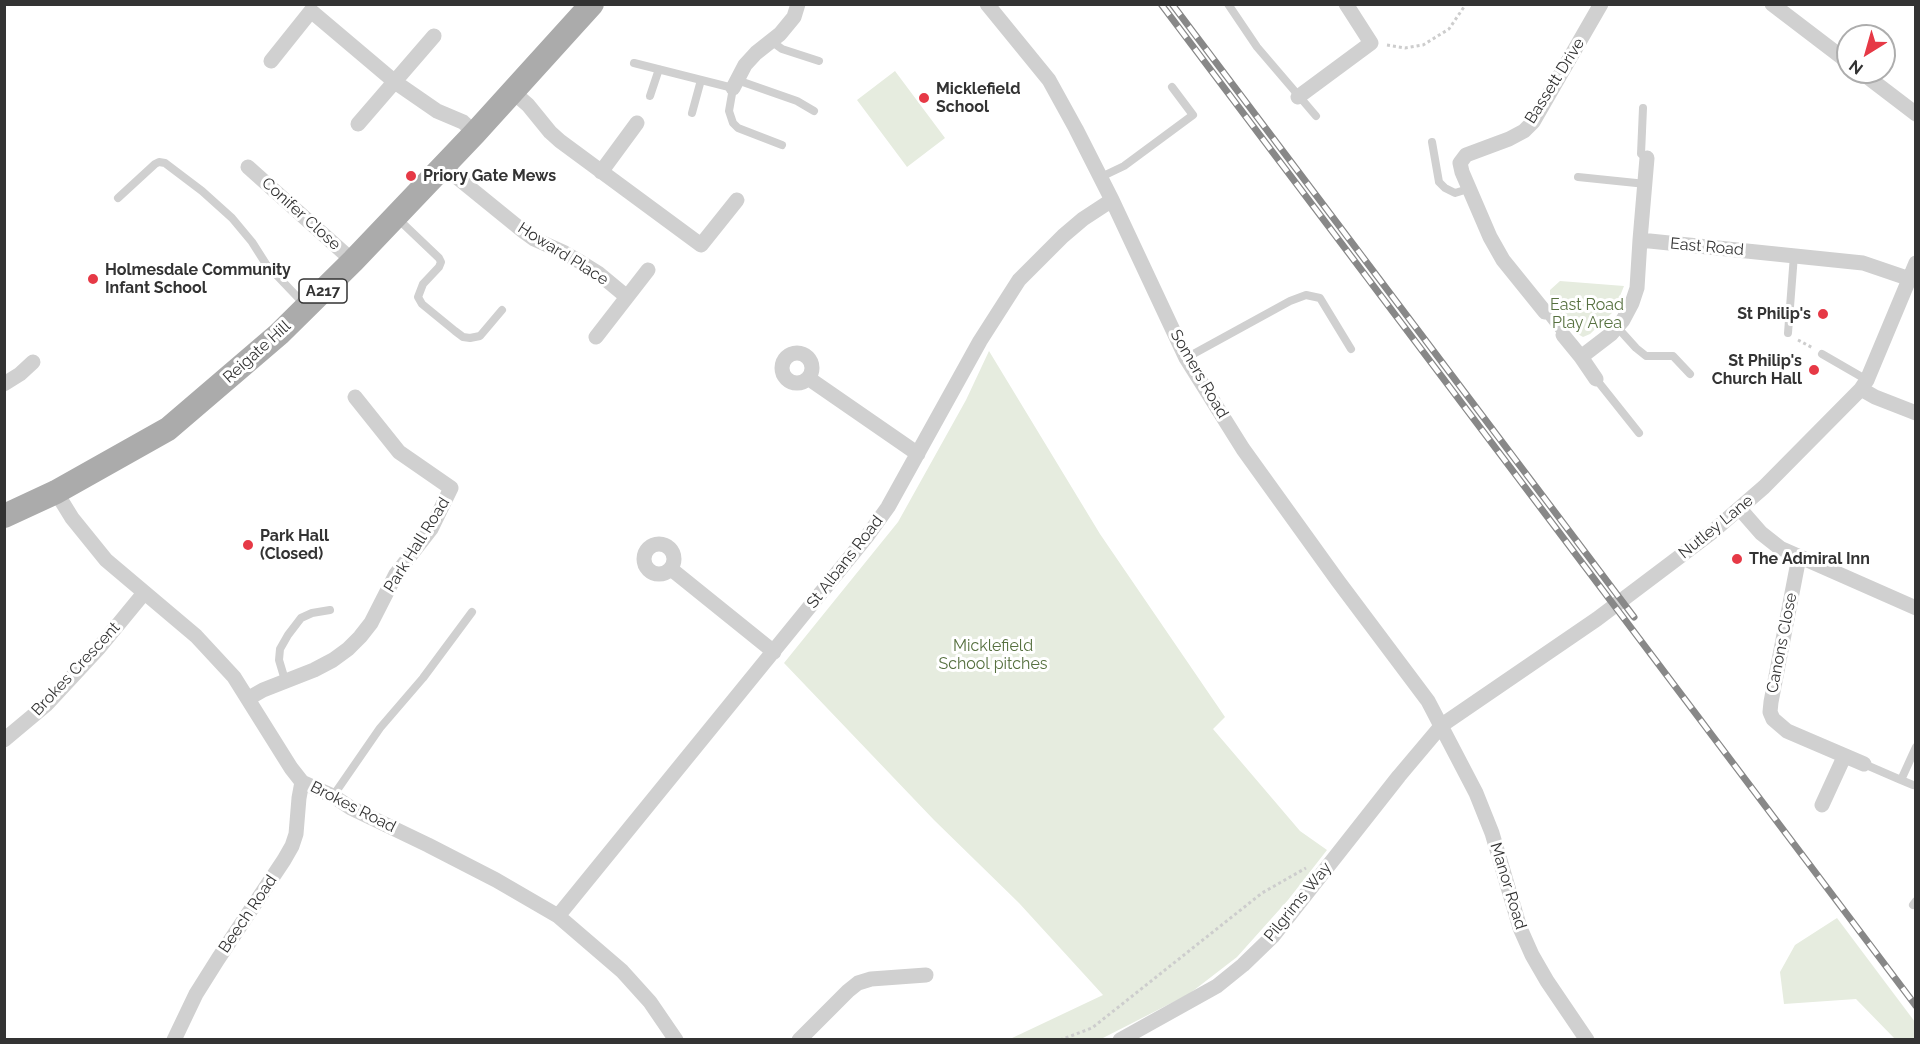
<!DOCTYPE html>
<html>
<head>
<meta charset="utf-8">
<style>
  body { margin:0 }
  #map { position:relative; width:1920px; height:1044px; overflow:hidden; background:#fff; font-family:Raleway,sans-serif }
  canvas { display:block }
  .frame { position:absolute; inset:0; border:6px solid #333; pointer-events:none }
  .north { position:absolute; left:1836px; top:24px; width:60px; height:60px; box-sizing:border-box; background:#fff; border:2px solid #adadad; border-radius:50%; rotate:217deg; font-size:16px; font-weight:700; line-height:24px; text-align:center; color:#333 }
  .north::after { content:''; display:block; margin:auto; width:21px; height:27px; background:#e63946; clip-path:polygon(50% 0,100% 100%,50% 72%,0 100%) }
</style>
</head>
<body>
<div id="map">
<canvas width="1920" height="1044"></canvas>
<div class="frame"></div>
<div class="north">N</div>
</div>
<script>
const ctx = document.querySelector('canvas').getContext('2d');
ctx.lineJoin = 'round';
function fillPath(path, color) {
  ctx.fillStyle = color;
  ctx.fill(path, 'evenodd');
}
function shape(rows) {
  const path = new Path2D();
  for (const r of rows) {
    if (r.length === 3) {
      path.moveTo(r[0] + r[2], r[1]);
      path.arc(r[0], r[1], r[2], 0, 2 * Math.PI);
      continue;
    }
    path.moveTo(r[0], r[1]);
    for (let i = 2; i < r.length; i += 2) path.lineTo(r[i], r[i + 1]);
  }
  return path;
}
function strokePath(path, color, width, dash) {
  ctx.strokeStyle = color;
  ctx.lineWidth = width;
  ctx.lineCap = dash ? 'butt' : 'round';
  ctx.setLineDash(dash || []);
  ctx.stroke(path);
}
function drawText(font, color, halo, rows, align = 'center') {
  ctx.font = font + ' Raleway,sans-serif';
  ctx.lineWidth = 6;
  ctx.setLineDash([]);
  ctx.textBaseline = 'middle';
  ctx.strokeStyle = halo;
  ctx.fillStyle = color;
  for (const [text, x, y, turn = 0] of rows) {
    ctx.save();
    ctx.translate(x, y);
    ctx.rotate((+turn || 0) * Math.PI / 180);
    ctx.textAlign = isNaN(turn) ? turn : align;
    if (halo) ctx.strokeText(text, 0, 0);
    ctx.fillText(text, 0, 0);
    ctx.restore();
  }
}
const green = shape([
  [895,71,945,138,907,167,857,100],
  [1560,281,1624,286,1614,311,1590,334,1583,337,1576,333,1571,328,1550,299,1550,290],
  [989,351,1100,534,1225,717,1213,729,1300,831,1327,850,1288,900,1237,957,1189,994,1101,1039,1010,1039,1103,995,1019,903,934,820,784,663,898,522,966,400],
  [1837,918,1915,1022,1915,1039,1895,1039,1856,999,1784,1004,1780,972,1795,945]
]);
const path = shape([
  [1387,45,1405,48,1423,45,1449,29,1466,4],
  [1798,340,1813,348],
  [1060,1040,1092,1028,1262,893,1306,868]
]);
const service = shape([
  [1228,4,1257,47,1316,116],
  [771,41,782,49,819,61],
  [634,63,733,88,729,111,733,123,738,128,782,145],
  [737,80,797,101,814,111],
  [650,96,659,69],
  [1643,108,1641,154,1647,158],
  [692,113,701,80],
  [1432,142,1439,182,1445,188,1455,193,1468,189],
  [1101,177,1124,166,1193,115,1172,87],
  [1578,177,1646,184],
  [118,198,155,164,159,162,165,163,202,191,232,218,252,242,266,264,305,305],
  [397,218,439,258,441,262,439,267,423,284,418,297,422,304,455,331,463,337,470,338,480,336,502,310],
  [1545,312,1563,335],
  [1617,327,1636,348,1646,356,1673,356,1690,374],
  [1788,333,1794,255],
  [1822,354,1867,380],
  [1186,358,1290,301,1306,295,1320,298,1351,349],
  [1596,379,1639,433],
  [285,680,279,660,280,649,288,635,301,618,312,613,330,610],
  [1864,764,1901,780,1916,747],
  [1901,780,1913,785],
  [333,796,380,728,423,678,472,612],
  [1913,905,1916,901]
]);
const minor = shape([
  [987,4,1049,80,1076,129,1112,200,1186,358,1243,449,1338,581,1428,701,1476,793,1492,833,1520,928,1532,955,1547,981,1587,1040],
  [1772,4,1848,62],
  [271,61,311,11,395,82,437,111,463,122,475,133],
  [1861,72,1916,114],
  [733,88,745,65,756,53,780,34,794,17,798,4],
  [513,92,528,105,550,132,560,141,701,245,737,200],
  [1298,97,1371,43,1346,4],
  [358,124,434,36],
  [443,166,523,231,534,239,563,252,582,263,598,273,627,297],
  [248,167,353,261],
  [601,172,637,123],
  [1640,240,1647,158],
  [1545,312,1503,260,1490,237,1462,172,1460,163,1466,155,1509,139,1524,131,1533,122,1601,4],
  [1563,335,1581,357],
  [596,337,648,270],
  [797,368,15],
  [808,378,918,454],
  [1596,379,1581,357,1611,334,1623,320,1632,303,1637,288,1640,240,1863,263,1910,279],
  [4,384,20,374,33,362],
  [1861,389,1875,397,1916,413],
  [56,492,72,518,106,560,196,636,234,677,291,768,302,782,333,796,351,808,428,845,496,880,558,916,622,971,650,1002,676,1040],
  [1740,509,1761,533,1780,548,1916,608],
  [659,559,15],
  [1799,557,1771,702,1770,712,1773,719,1787,731,1864,764],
  [671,569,774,652],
  [249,698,263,690,314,670,333,660,348,649,360,637,371,623,396,574,431,529,451,488,399,452,355,397],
  [4,740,47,704,98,649,144,593],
  [1822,805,1844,757],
  [558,916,868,535,888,507,980,341,1019,280,1063,236,1083,219,1112,200],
  [174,1040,196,994,218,959,284,860,292,846,296,834,299,798,302,782],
  [799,1040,848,991,858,983,871,979,926,975],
  [1120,1040,1217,986,1243,965,1273,936,1399,776,1442,725,1597,619,1711,533,1764,487,1861,389,1867,380,1916,263]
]);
const primary = shape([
  [4,516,56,492,168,429,279,334,353,261,475,133,592,4]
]);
const rail = shape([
  [1161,4,1916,1006],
  [1172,4,1634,617]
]);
const markers = [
  [924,98,6,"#e63946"],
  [411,176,6,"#e63946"],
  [93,279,6,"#e63946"],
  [1823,314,6,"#e63946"],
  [1814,370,6,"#e63946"],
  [248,545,6,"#e63946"],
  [1737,559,6,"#e63946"]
];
const shields = [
  [323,291,48]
];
const shieldNames = [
  ["A217",323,291]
];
const streetNames = [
  ["Bassett Drive",1555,81,-58],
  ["Conifer Close",301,214,42],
  ["East Road",1707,247,5],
  ["Howard Place",563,254,32],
  ["Reigate Hill",257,352,-42],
  ["Somers Road",1199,374,60],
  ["Nutley Lane",1716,527,-39],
  ["Park Hall Road",417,545,-58],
  ["St Albans Road",845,562,-52],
  ["Canons Close",1782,643,-79],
  ["Brokes Crescent",76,669,-47],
  ["Brokes Road",353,807,27],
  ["Manor Road",1508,886,73],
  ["Pilgrims Way",1298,902,-51],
  ["Beech Road",248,914,-56]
];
const poiNames = [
  ["Micklefield",936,89],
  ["School",936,107],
  ["Priory Gate Mews",423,176],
  ["Holmesdale Community",105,270],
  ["Infant School",105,288],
  ["St Philip's",1811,314,"right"],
  ["St Philip's",1802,361,"right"],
  ["Church Hall",1802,379,"right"],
  ["Park Hall",260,536],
  ["(Closed)",260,554],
  ["The Admiral Inn",1749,559]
];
const parkNames = [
  ["East Road",1587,305],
  ["Play Area",1587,323],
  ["Micklefield",993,646],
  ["School pitches",993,664]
];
fillPath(green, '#e6ecdf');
strokePath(path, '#cdcdcd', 3, [3, 3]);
strokePath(service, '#d0d0d0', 8);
strokePath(minor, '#d0d0d0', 15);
strokePath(primary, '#ababab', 24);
strokePath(rail, '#888', 7);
strokePath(rail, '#fff', 4.5, [14]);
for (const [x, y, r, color] of markers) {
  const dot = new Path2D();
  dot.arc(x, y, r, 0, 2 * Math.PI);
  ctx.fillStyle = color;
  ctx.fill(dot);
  strokePath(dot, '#fff', 2);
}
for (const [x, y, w] of shields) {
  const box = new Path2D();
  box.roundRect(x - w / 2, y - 12, w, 24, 4.5);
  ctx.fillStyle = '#fff';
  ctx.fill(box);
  strokePath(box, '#333', 1.5);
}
drawText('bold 15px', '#333', null, shieldNames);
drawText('16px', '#333', '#fff', streetNames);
drawText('bold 16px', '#333', '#fff', poiNames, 'left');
drawText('16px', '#56703f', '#fff', parkNames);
</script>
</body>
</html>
